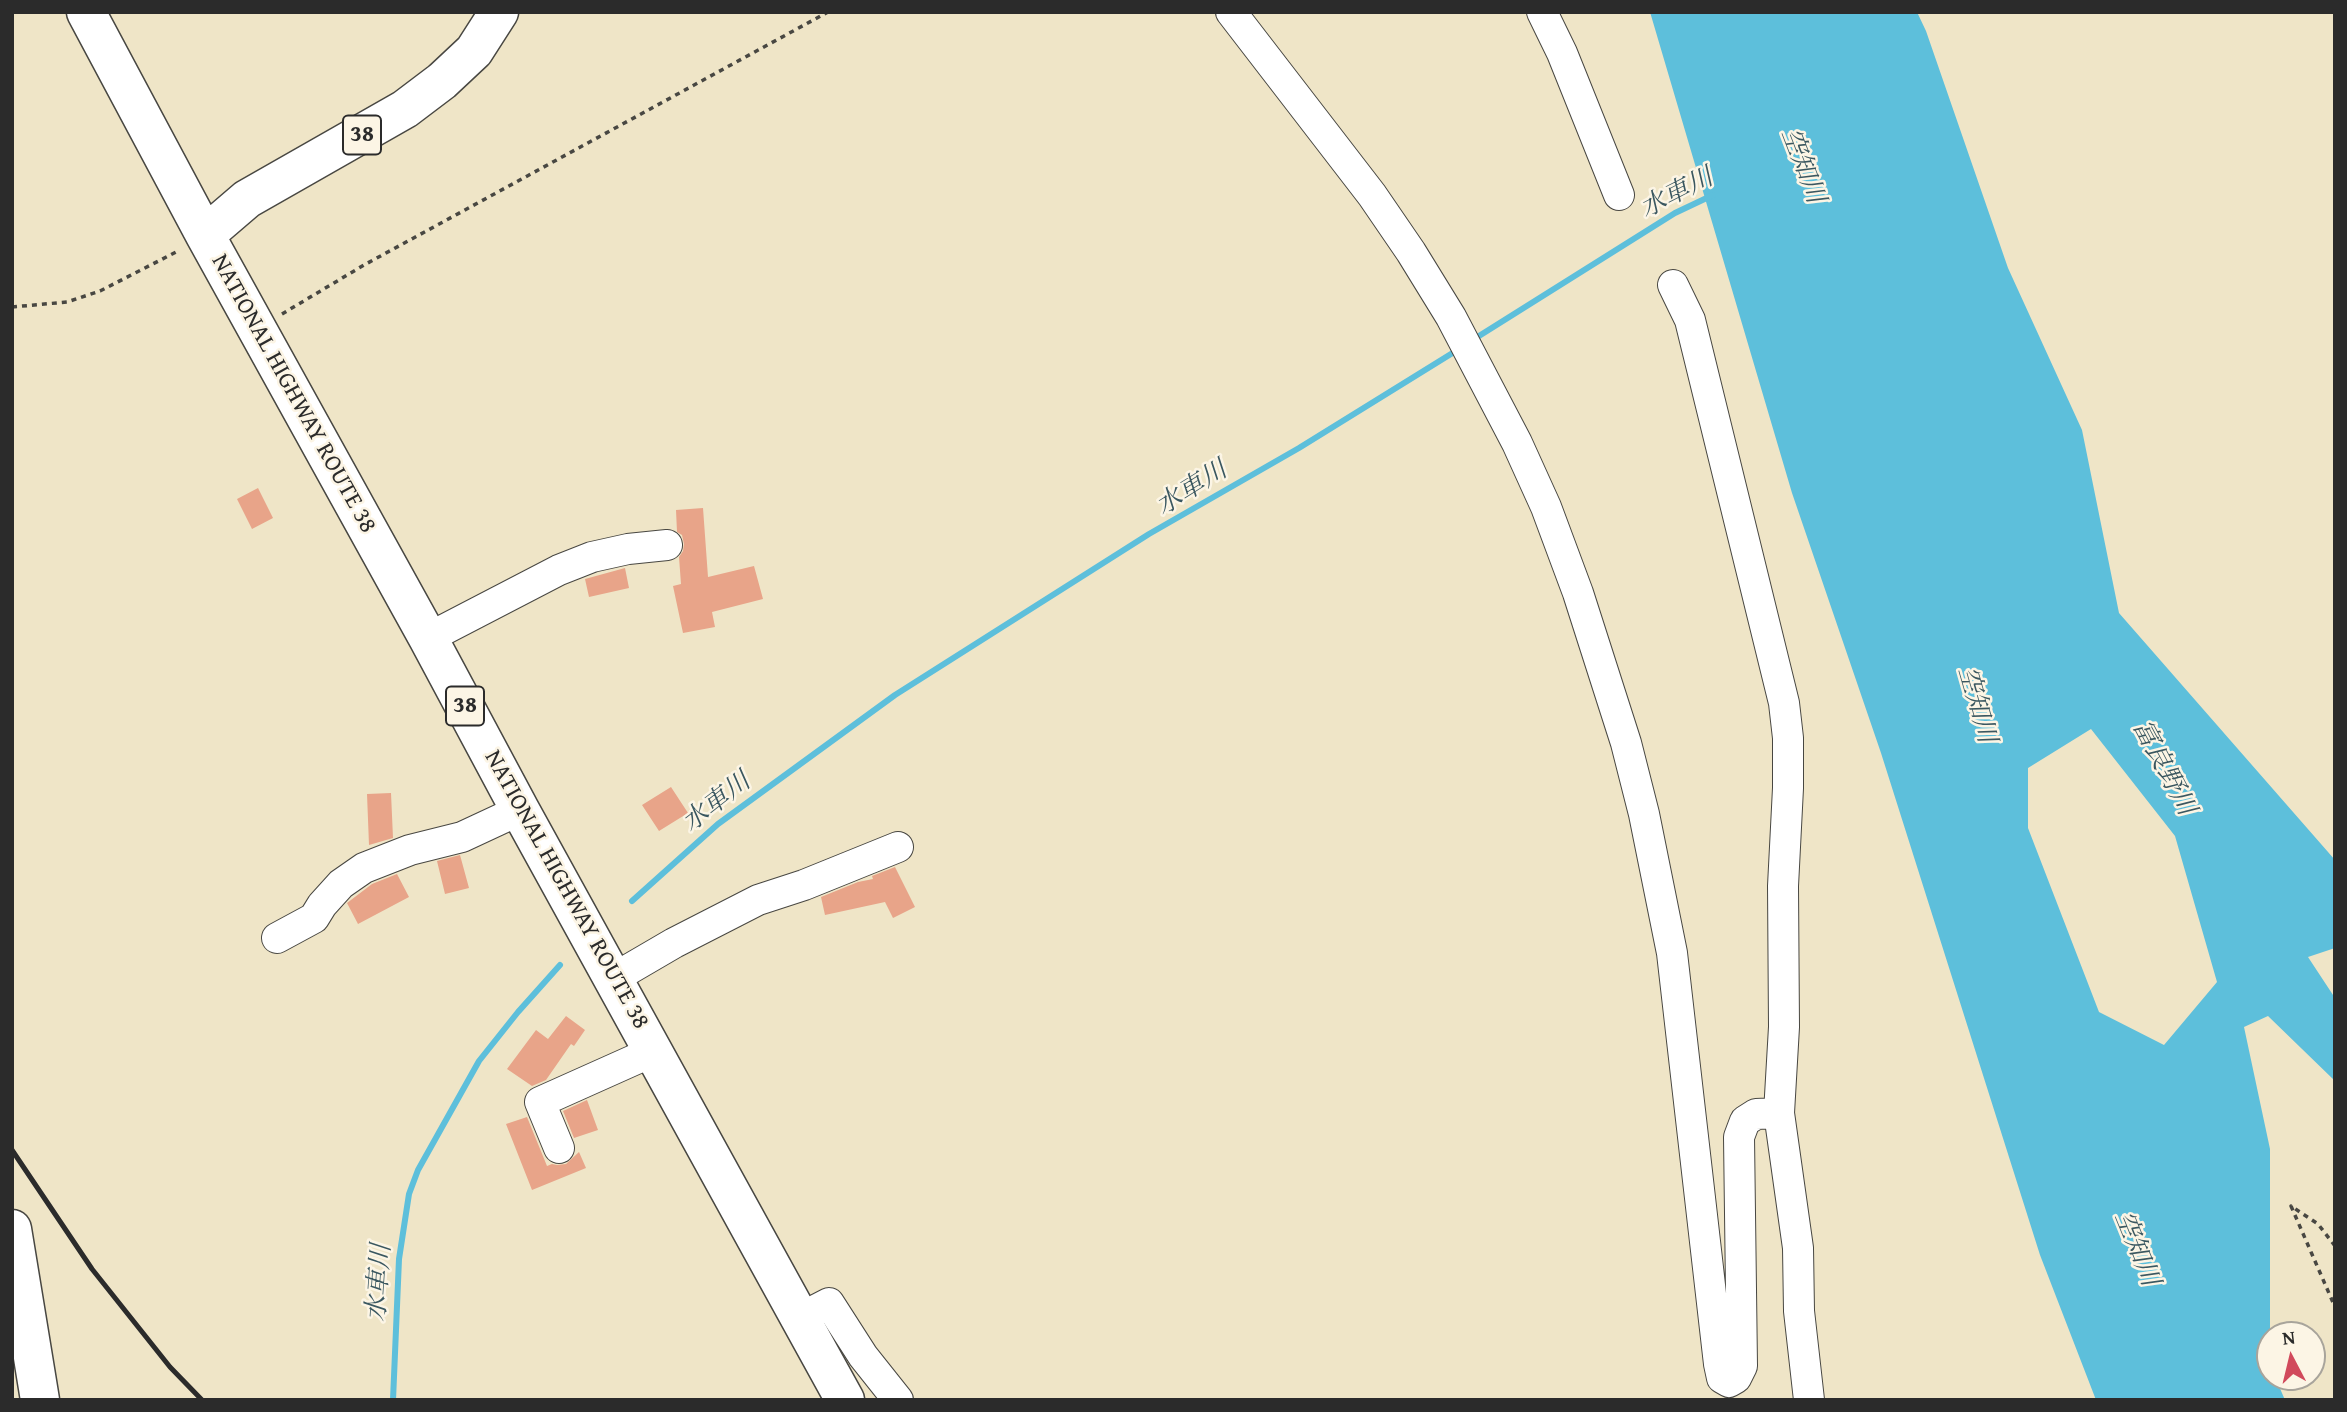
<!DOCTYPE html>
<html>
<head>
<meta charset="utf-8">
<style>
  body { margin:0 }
  #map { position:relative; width:2347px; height:1412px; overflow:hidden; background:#efe5c7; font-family:"Gentium Book Plus",serif }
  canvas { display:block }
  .frame { position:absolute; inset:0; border:14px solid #2b2b2b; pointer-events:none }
  .north { position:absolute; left:2256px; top:1321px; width:70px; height:70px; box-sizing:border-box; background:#fcf5e5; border:2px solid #a8a49b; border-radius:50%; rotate:353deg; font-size:19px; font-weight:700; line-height:28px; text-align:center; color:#2b2b2b }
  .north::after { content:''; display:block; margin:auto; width:24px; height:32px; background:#d1495b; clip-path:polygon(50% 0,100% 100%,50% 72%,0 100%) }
</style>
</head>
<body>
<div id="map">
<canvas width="2347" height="1412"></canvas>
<div class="frame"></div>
<div class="north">N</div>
</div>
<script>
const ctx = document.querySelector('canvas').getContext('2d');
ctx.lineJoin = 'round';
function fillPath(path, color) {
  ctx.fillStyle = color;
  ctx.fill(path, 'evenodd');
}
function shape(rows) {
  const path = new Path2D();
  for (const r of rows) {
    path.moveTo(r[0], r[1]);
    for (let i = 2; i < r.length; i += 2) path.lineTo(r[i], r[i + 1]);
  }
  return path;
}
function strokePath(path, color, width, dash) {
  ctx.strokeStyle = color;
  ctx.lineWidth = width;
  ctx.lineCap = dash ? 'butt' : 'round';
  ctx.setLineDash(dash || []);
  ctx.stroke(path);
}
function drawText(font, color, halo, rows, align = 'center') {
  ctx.font = font + ' "Gentium Book Plus","Noto Serif JP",serif';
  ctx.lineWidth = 5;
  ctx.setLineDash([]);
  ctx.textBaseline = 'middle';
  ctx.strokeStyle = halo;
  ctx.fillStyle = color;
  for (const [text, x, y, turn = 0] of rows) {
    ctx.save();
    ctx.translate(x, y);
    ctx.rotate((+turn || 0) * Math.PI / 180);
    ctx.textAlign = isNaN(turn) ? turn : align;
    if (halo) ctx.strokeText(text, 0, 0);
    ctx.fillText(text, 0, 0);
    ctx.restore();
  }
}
const water = shape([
  [1650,12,1917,12,1926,31,2008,268,2082,430,2119,613,2335,860,2335,948,2308,957,2335,998,2335,1081,2268,1016,2244,1027,2270,1149,2270,1377,2275,1377,2285,1400,2096,1400,2040,1255,1881,753,1792,493],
  [2091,729,2175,836,2217,982,2164,1045,2099,1012,2028,828,2028,768]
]);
const stream = shape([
  [1471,341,1675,213,1713,195],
  [632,901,718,824,895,695,1149,534,1299,448,1459,349],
  [393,1400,399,1259,409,1194,418,1170,479,1061,518,1012,560,965]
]);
const building = shape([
  [258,488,273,518,252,529,237,499],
  [703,508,708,577,754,566,763,599,712,612,715,627,683,633,673,586,681,584,679,557,683,551,684,544,682,535,677,532,676,510],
  [625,568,629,588,589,597,585,579],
  [671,787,688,813,659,831,642,805],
  [391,793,393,838,369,845,367,794],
  [460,855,469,888,445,894,437,861],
  [895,867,915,907,893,918,885,902,825,915,821,897,858,882,873,879,872,876],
  [397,874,409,897,358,924,347,903,372,884],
  [566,1016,585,1030,574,1046,571,1044,546,1080,532,1086,507,1069,536,1030,548,1039],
  [587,1100,598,1130,574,1138,563,1111],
  [527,1117,547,1166,552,1164,557,1165,566,1164,579,1152,586,1168,532,1190,506,1124]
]);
const path = shape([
  [12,307,67,302,100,291,180,250],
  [282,314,364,265,828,12],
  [2335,1246,2318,1224,2291,1206,2335,1307]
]);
const minor = shape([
  [1231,12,1372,195,1411,252,1451,317,1517,443,1546,507,1578,593,1626,743,1644,814,1672,953,1719,1364,1722,1378,1729,1382,1736,1378,1742,1366,1739,1137,1745,1121,1756,1114,1779,1113],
  [1542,12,1562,53,1619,195],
  [1673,285,1690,320,1784,703,1788,738,1788,788,1783,886,1784,1027,1779,1113,1798,1248,1799,1311,1809,1400],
  [428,638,559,570,592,557,628,549,667,545],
  [277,938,314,918,322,905,341,884,364,868,410,850,462,837,520,810],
  [614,978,674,943,758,900,804,885,898,847],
  [559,1148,540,1102,654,1051],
  [800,1318,829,1303,863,1356,898,1400]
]);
const highway = shape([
  [86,12,205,235,428,638,520,810,845,1400],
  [205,235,247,199,405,109,442,81,474,51,499,12],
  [12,1229,40,1400]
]);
const rail = shape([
  [12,1150,92,1269,170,1367,202,1400]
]);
const shields = [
  [362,135,38],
  [465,706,38]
];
const shieldNames = [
  ["38",362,135],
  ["38",465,706]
];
const streetNames = [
  ["NATIONAL HIGHWAY ROUTE 38",293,394,61],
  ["NATIONAL HIGHWAY ROUTE 38",566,890,61]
];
const waterNames = [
  ["空知川",1802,166,69],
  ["水車川",1677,194,-27],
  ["水車川",1192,489,-32],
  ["空知川",1976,705,74],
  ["富良野川",2163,768,62],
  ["水車川",717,803,-38],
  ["空知川",2136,1249,68],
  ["水車川",380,1283,-86]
];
fillPath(water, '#5dbfdb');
strokePath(stream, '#5dbfdb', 6);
fillPath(building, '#e8a489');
strokePath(minor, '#484742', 32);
strokePath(highway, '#484742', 41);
strokePath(path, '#484742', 3.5, [5, 5]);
strokePath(minor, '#fff', 30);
strokePath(highway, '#fff', 38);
strokePath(rail, '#2b2b2b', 5);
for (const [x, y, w] of shields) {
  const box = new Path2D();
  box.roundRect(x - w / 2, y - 19.5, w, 39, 5);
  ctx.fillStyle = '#fcf5e5';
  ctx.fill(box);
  strokePath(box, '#2b2b2b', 2);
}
drawText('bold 23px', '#2b2b2b', null, shieldNames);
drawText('24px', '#2b2b2b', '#fcf5e5', streetNames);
drawText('italic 26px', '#3a5760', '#fcf5e5', waterNames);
</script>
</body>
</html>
